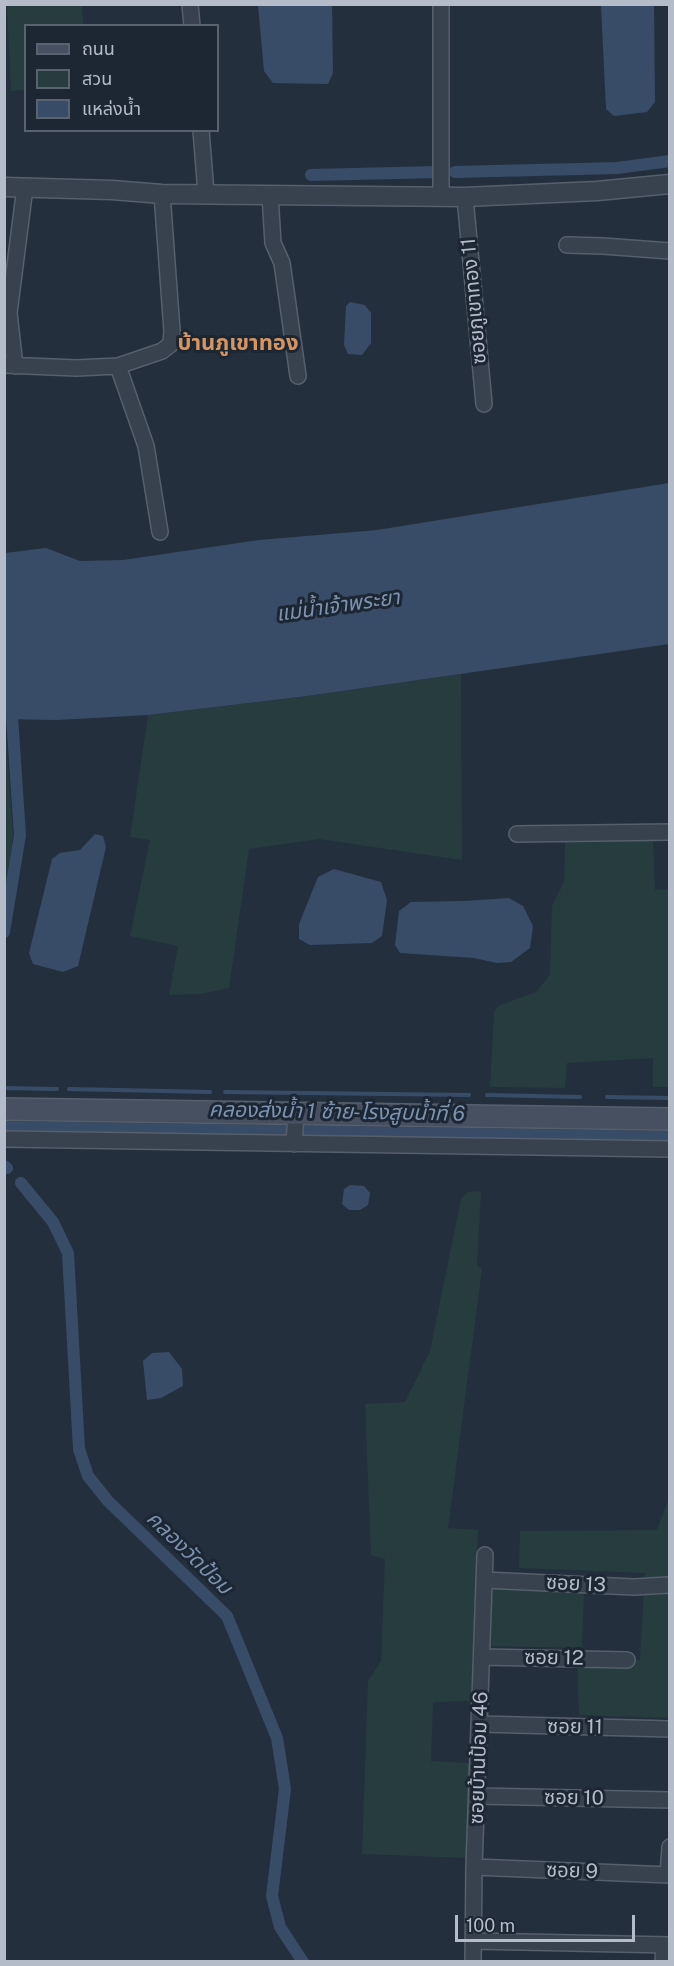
<!DOCTYPE html>
<html>
<head>
<meta charset="utf-8">
<style>
  body { margin:0 }
  #map { position:relative; width:674px; height:1966px; overflow:hidden; background:#242f3e; font-family:"Public Sans","Noto Sans Thai",sans-serif }
  canvas { display:block }
  .frame { position:absolute; inset:0; border:6px solid #b4bcc9; pointer-events:none }
  .legend { position:absolute; left:24px; top:24px; width:195px; height:108px; box-sizing:border-box; background:#1d2633; border:2px solid #59626f; margin:0; padding:8px 10px; list-style:none; font-size:18px; color:#b4bcc9 }
  .legend li { display:flex; align-items:center; gap:12px; height:30px }
  .legend b { width:30px; border:2px solid #59626f }
  .scale { position:absolute; left:455px; top:1915px; width:180px; height:27px; box-sizing:border-box; border:3px solid #b4bcc9; border-top:0; padding-left:8px; font-size:18px; line-height:21px; white-space:nowrap; color:#b4bcc9; -webkit-text-stroke:4px #1d2633; paint-order:stroke }
</style>
</head>
<body>
<div id="map">
<canvas width="674" height="1966"></canvas>
<div class="frame"></div>
<ul class="legend">
<li><b style="height:8px;background:#465061"></b>ถนน</li>
<li><b style="height:16px;background:#263c3f"></b>สวน</li>
<li><b style="height:16px;background:#394c67"></b>แหล่งน้ำ</li>
</ul>
<div class="scale">100 m</div>
</div>
<script>
const ctx = document.querySelector('canvas').getContext('2d');
ctx.lineJoin = 'round';
function fillPath(path, color) {
  ctx.fillStyle = color;
  ctx.fill(path, 'evenodd');
}
function shape(rows) {
  const path = new Path2D();
  for (const r of rows) {
    path.moveTo(r[0], r[1]);
    for (let i = 2; i < r.length; i += 2) path.lineTo(r[i], r[i + 1]);
  }
  return path;
}
function strokePath(path, color, width, dash) {
  ctx.strokeStyle = color;
  ctx.lineWidth = width;
  ctx.lineCap = dash ? 'butt' : 'round';
  ctx.setLineDash(dash || []);
  ctx.stroke(path);
}
function drawText(font, color, halo, rows, align = 'center') {
  ctx.font = font + ' "Public Sans","Noto Sans Thai",sans-serif';
  ctx.lineWidth = 6;
  ctx.setLineDash([]);
  ctx.textBaseline = 'middle';
  ctx.strokeStyle = halo;
  ctx.fillStyle = color;
  for (const [text, x, y, turn = 0] of rows) {
    ctx.save();
    ctx.translate(x, y);
    ctx.rotate((+turn || 0) * Math.PI / 180);
    ctx.textAlign = isNaN(turn) ? turn : align;
    if (halo) ctx.strokeText(text, 0, 0);
    ctx.fillText(text, 0, 0);
    ctx.restore();
  }
}
const green = shape([
  [7,5,82,5,83,25,26,26,25,90,11,91],
  [461,674,462,860,319,839,249,849,229,988,200,994,169,995,178,946,130,936,150,840,130,837,148,715,307,696],
  [5,719,13,835,5,895],
  [653,840,655,890,669,889,669,1087,653,1087,653,1058,567,1063,565,1088,490,1087,494,1012,498,1006,536,992,550,975,552,906,564,882,565,841],
  [481,1191,477,1266,482,1269,448,1528,478,1530,471,1701,433,1702,431,1761,470,1763,467,1858,362,1854,368,1681,381,1661,385,1559,371,1555,365,1404,405,1402,430,1351,461,1199,467,1192],
  [669,1498,669,1718,579,1715,577,1660,640,1660,645,1573,519,1568,520,1531,657,1530],
  [488,1585,584,1589,582,1648,487,1646]
]);
const water = shape([
  [258,5,332,5,333,73,328,84,273,83,264,71],
  [601,5,654,5,655,102,647,112,614,116,606,109],
  [350,302,365,305,371,313,371,343,362,355,348,354,344,345,346,306],
  [669,483,669,644,307,696,148,715,56,720,5,719,5,553,46,548,80,561,123,560,259,540,377,530],
  [95,834,103,836,106,847,78,966,63,972,33,964,29,953,52,859,60,853,80,850],
  [334,869,381,882,387,900,382,936,372,943,310,945,299,939,299,924,318,877],
  [509,898,523,906,533,926,530,948,511,962,497,963,474,958,400,953,395,945,399,911,411,902,464,901],
  [350,1185,364,1186,370,1193,368,1205,360,1210,349,1210,342,1204,344,1189],
  [169,1352,182,1369,183,1386,161,1398,147,1400,143,1361,152,1353]
]);
const stream = shape([
  [4,1088,57,1089],
  [69,1089,210,1092],
  [225,1092,469,1095],
  [487,1095,580,1097],
  [607,1097,670,1098]
]);
const canal = shape([
  [455,172,617,168,670,161],
  [311,175,438,172],
  [4,932,20,835,11,703],
  [4,1127,670,1137],
  [4,1166,7,1168],
  [21,1183,53,1222,68,1253,79,1449,88,1476,108,1501,227,1616,277,1738,285,1789,272,1896,280,1927,303,1962]
]);
const minor = shape([
  [190,4,192,26],
  [441,4,441,196],
  [201,130,206,193],
  [270,195,273,243,282,263,298,376],
  [465,197,484,404],
  [567,245,603,246,670,251],
  [4,365,76,368,118,366,162,351,171,344,172,331,162,194],
  [15,366,9,313,25,187],
  [118,366,146,446,160,532],
  [517,834,670,832],
  [4,1139,670,1149],
  [294,1144,296,1113],
  [484,1580,634,1587,669,1585],
  [482,1657,627,1660],
  [480,1724,670,1729],
  [478,1796,670,1800],
  [474,1867,670,1875],
  [668,1875,670,1847],
  [474,1941,670,1945],
  [473,1962,474,1867,485,1555],
  [663,1962,664,1945]
]);
const tertiary = shape([
  [4,187,112,190,162,194,465,197,597,191,670,184]
]);
const secondary = shape([
  [4,1109,670,1119]
]);
const streetNames = [
  ["ซอยภูเขาทอง 11",474,301,-95],
  ["ซอย 13",576,1584,3],
  ["ซอย 12",554,1658,1],
  ["ซอย 11",575,1727,1],
  ["ซอยบ้านป้อม 46",479,1758,-88],
  ["ซอย 10",574,1798,1],
  ["ซอย 9",572,1871,2]
];
const waterNames = [
  ["แม่น้ำเจ้าพระยา",338,606,-8],
  ["คลองส่งน้ำ 1 ซ้าย-โรงสูบน้ำที่ 6",337,1112,1],
  ["คลองวัดป้อม",189,1553,44]
];
const quarterNames = [
  ["บ้านภูเขาทอง",238,343]
];
fillPath(green, '#263c3f');
fillPath(water, '#394c67');
strokePath(stream, '#394c67', 4);
strokePath(canal, '#394c67', 12);
strokePath(minor, '#565f6c', 18);
strokePath(tertiary, '#565f6c', 21);
strokePath(secondary, '#565f6c', 24);
strokePath(minor, '#38414e', 15);
strokePath(tertiary, '#38414e', 18);
strokePath(secondary, '#465061', 21);
drawText('20px', '#b4bcc9', '#1d2633', streetNames);
drawText('italic 21px', '#7c92b1', '#1d2633', waterNames);
drawText('bold 22px', '#d59563', '#1d2633', quarterNames);
</script>
</body>
</html>
